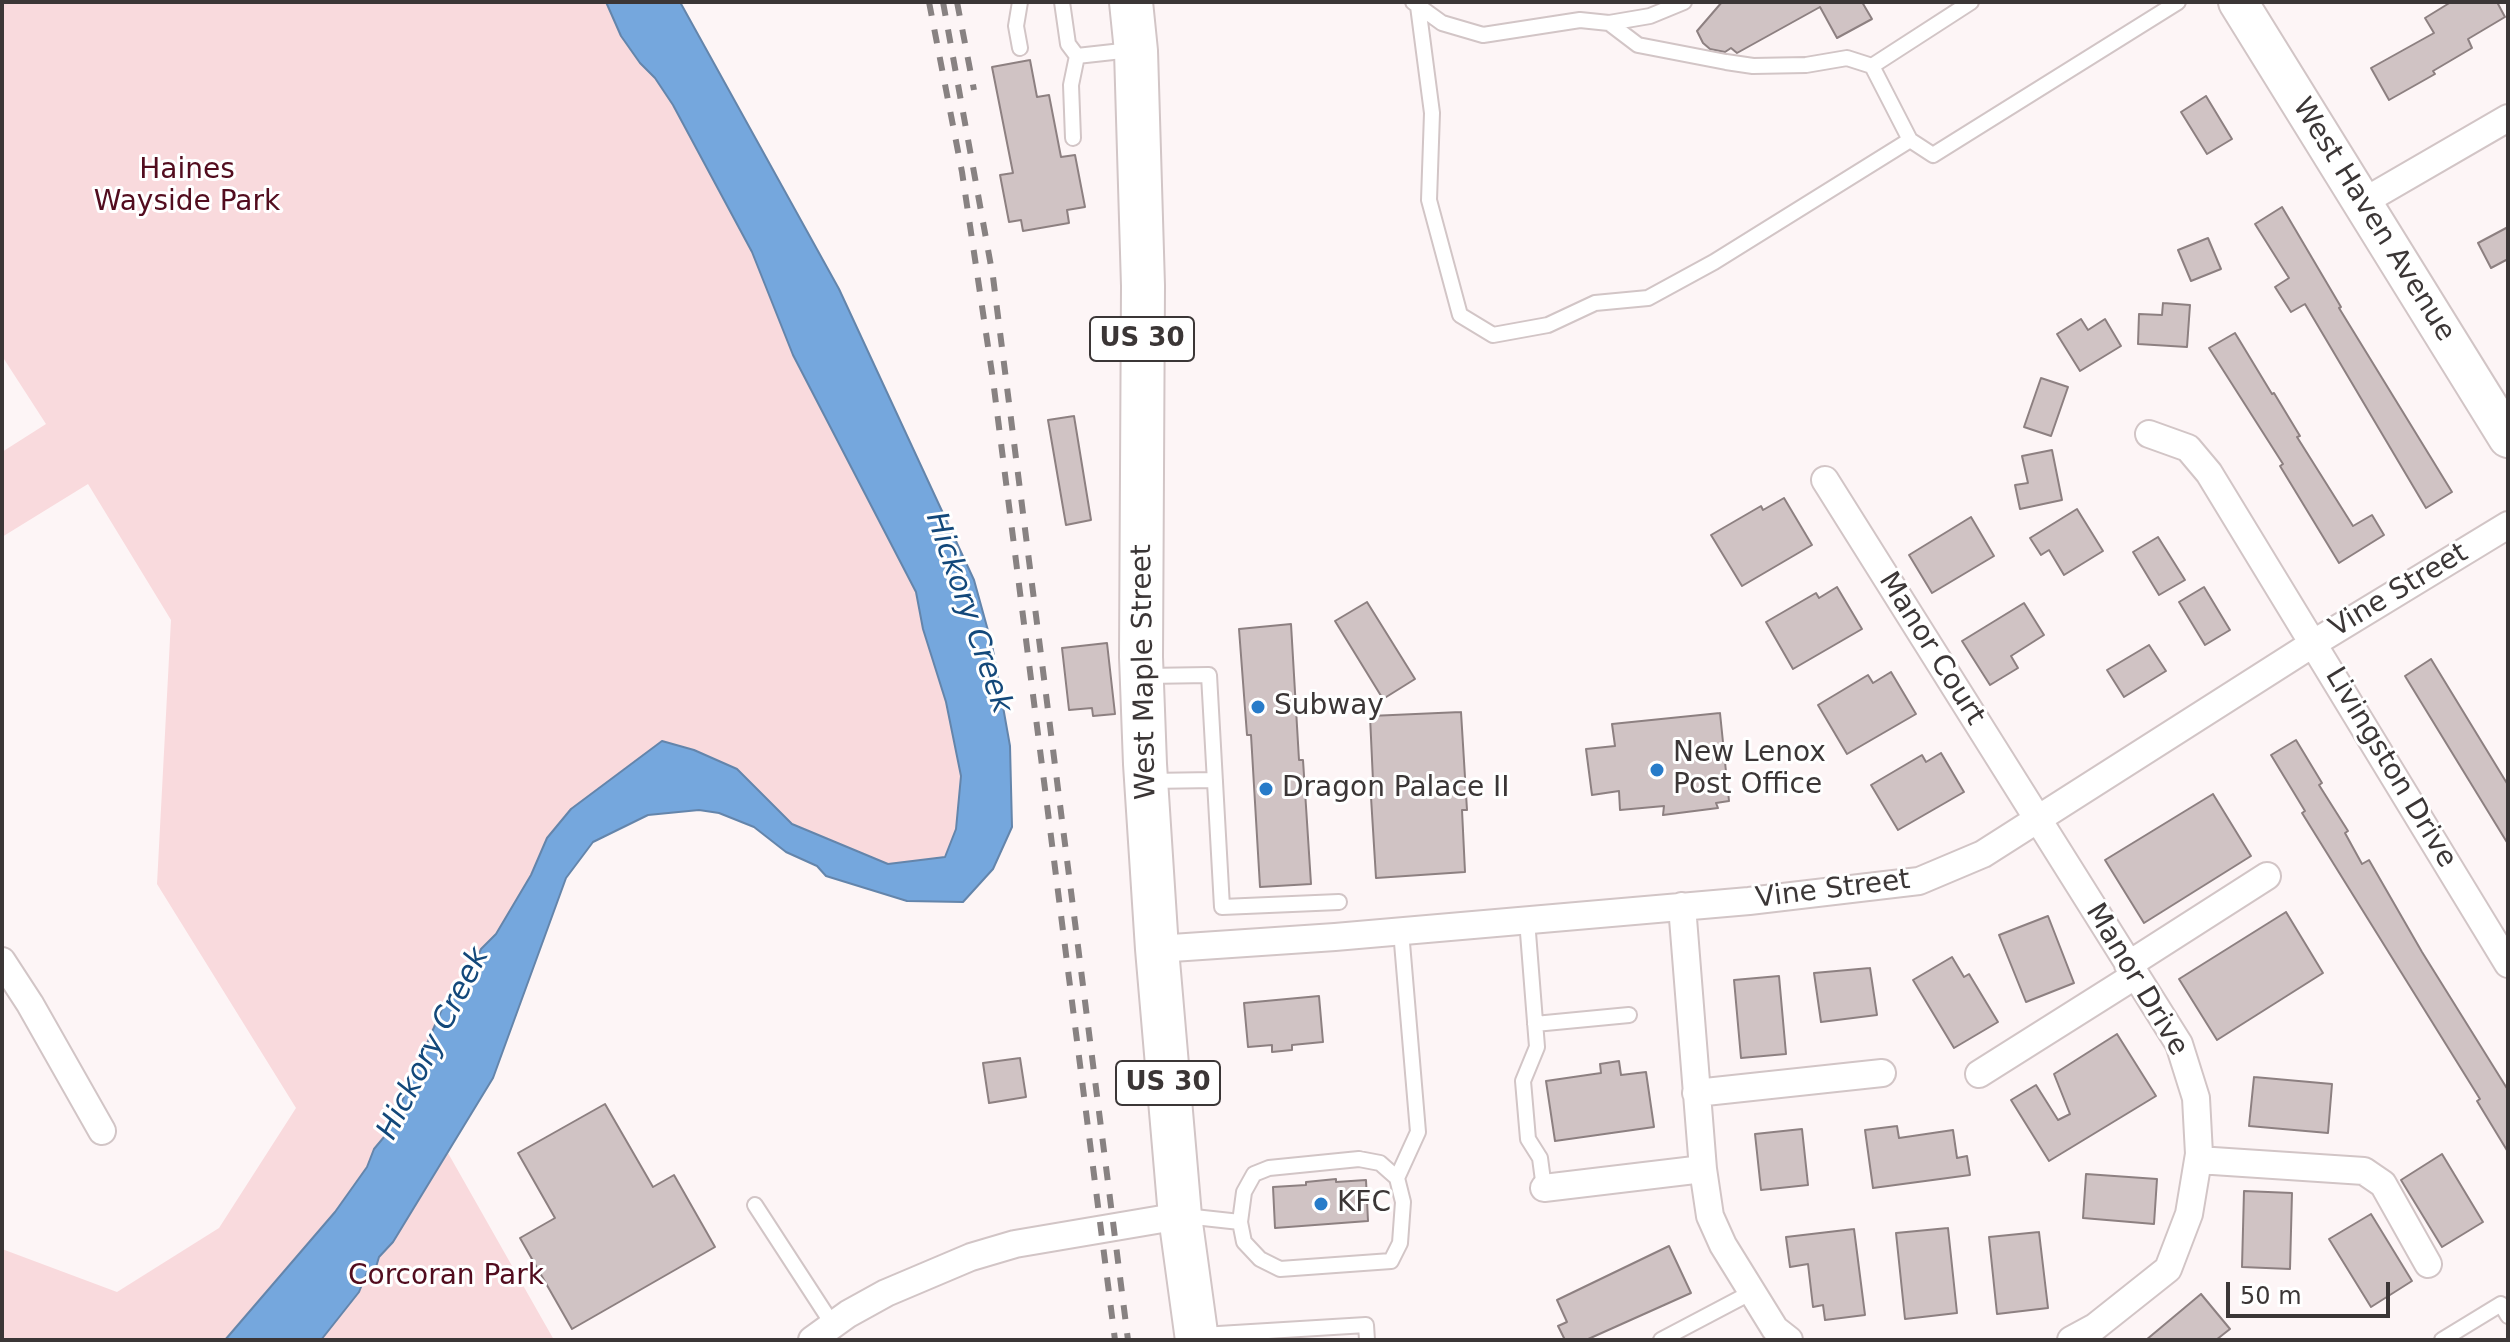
<!DOCTYPE html>
<html>
<head>
<meta charset="utf-8">
<style>
  body { margin:0 }
  #map { position:relative; width:2510px; height:1342px; overflow:hidden; background:#fdf5f6; font-family:"DejaVu Sans",sans-serif }
  canvas { display:block }
  .frame { position:absolute; inset:0; border:4px solid #3b3636; pointer-events:none }
  .scale { position:absolute; left:2226px; top:1282px; width:164px; height:36px; box-sizing:border-box; border:4px solid #3b3636; border-top:0; padding-left:10px; font-size:24px; line-height:28px; white-space:nowrap; color:#3b3636; -webkit-text-stroke:6px #fff; paint-order:stroke }
</style>
</head>
<body>
<div id="map">
<canvas width="2510" height="1342"></canvas>
<div class="frame"></div>
<div class="scale">50 m</div>
</div>
<script>
const ctx = document.querySelector('canvas').getContext('2d');
ctx.lineJoin = 'round';
function fillPath(path, color) {
  ctx.fillStyle = color;
  ctx.fill(path, 'evenodd');
}
function shape(rows) {
  const path = new Path2D();
  for (const r of rows) {
    path.moveTo(r[0], r[1]);
    for (let i = 2; i < r.length; i += 2) path.lineTo(r[i], r[i + 1]);
  }
  return path;
}
function strokePath(path, color, width, dash) {
  ctx.strokeStyle = color;
  ctx.lineWidth = width;
  ctx.lineCap = dash ? 'butt' : 'round';
  ctx.setLineDash(dash || []);
  ctx.stroke(path);
}
function drawText(font, color, halo, rows, align = 'center') {
  ctx.font = font + ' "DejaVu Sans",sans-serif';
  ctx.lineWidth = 6;
  ctx.setLineDash([]);
  ctx.textBaseline = 'middle';
  ctx.strokeStyle = halo;
  ctx.fillStyle = color;
  for (const [text, x, y, turn = 0] of rows) {
    ctx.save();
    ctx.translate(x, y);
    ctx.rotate((+turn || 0) * Math.PI / 180);
    ctx.textAlign = isNaN(turn) ? turn : align;
    if (halo) ctx.strokeText(text, 0, 0);
    ctx.fillText(text, 0, 0);
    ctx.restore();
  }
}
const green = shape([
  [2,2,606,2,621,36,640,63,655,78,673,105,752,252,793,355,916,593,923,629,946,702,961,776,956,829,946,857,888,864,792,824,737,769,694,750,662,741,571,809,547,838,531,875,496,935,481,949,476,961,445,1002,399,1108,384,1137,374,1149,367,1167,335,1212,225,1340,2,1340,2,1249,117,1292,219,1228,296,1108,157,884,171,620,88,484,2,537,2,452,46,424,2,356],
  [448,1153,554,1340,321,1340,359,1292,367,1272,376,1267,379,1257,393,1242]
]);
const water = shape([
  [606,2,680,2,839,289,974,580,992,645,1010,746,1012,827,993,869,963,902,907,901,826,876,817,866,786,852,754,827,719,813,699,810,648,815,593,842,566,878,493,1078,393,1242,379,1257,376,1267,367,1272,359,1292,321,1340,225,1340,335,1212,367,1167,374,1149,384,1137,399,1108,445,1002,476,961,481,949,496,934,531,875,547,838,571,809,662,741,694,750,737,769,792,824,888,864,945,857,956,829,961,776,946,702,923,629,916,592,793,355,752,252,673,105,655,78,640,63,621,36,606,2]
]);
const building = shape([
  [1722,2,1862,2,1872,19,1837,38,1820,7,1737,53,1731,48,1725,52,1710,49,1703,43,1697,31,1722,2],
  [2451,2,2497,2,2505,17,2468,39,2472,48,2433,71,2435,74,2389,100,2371,68,2434,33,2425,18,2451,2],
  [1030,60,1037,97,1049,95,1061,157,1075,155,1085,207,1067,210,1069,223,1023,231,1021,220,1009,222,1000,175,1013,173,992,67,1030,60],
  [2206,96,2232,139,2207,154,2181,112,2206,96],
  [2282,207,2341,307,2339,308,2452,492,2426,508,2305,304,2291,312,2275,287,2289,278,2255,224,2282,207],
  [2508,227,2508,259,2491,268,2478,243,2508,227],
  [2208,238,2221,269,2191,281,2178,250,2208,238],
  [2163,303,2190,305,2187,347,2138,344,2139,314,2162,315,2163,303],
  [2081,319,2088,330,2105,319,2121,346,2080,371,2057,334,2081,319],
  [2235,333,2272,394,2274,393,2300,436,2297,437,2353,526,2372,515,2384,535,2339,563,2280,466,2283,464,2209,348,2235,333],
  [2041,378,2068,387,2051,436,2024,427,2041,378],
  [1074,416,1091,520,1066,525,1048,420,1074,416],
  [2052,450,2062,500,2020,509,2015,485,2028,483,2022,456,2052,450],
  [1784,498,1812,545,1742,586,1711,535,1761,506,1763,510,1784,498],
  [2077,509,2103,551,2064,575,2049,550,2041,555,2030,538,2077,509],
  [1971,517,1994,556,1932,593,1909,555,1971,517],
  [2158,537,2185,580,2159,595,2133,552,2158,537],
  [1837,587,1862,629,1793,669,1766,622,1816,593,1819,598,1837,587],
  [2204,587,2230,630,2205,645,2179,602,2204,587],
  [1367,602,1415,679,1383,699,1335,621,1367,602],
  [2024,603,2044,635,2011,656,2018,668,1990,685,1962,641,2024,603],
  [1291,624,1299,760,1303,760,1311,884,1260,887,1251,735,1247,735,1239,629,1291,624],
  [1107,643,1115,714,1093,716,1092,708,1069,710,1062,648,1107,643],
  [2149,645,2166,671,2124,697,2107,670,2149,645],
  [2431,659,2508,785,2508,844,2405,676,2431,659],
  [1891,672,1916,714,1847,754,1818,705,1868,675,1873,683,1891,672],
  [1461,712,1467,810,1462,810,1465,872,1376,878,1370,781,1373,781,1370,716,1461,712],
  [1720,713,1729,801,1716,803,1718,808,1663,815,1664,806,1620,810,1619,791,1592,795,1586,749,1615,746,1612,724,1720,713],
  [2296,740,2322,783,2319,785,2348,831,2345,833,2362,864,2369,860,2422,952,2508,1090,2508,1152,2477,1101,2480,1099,2302,813,2305,811,2271,755,2296,740],
  [1941,753,1964,792,1898,830,1871,785,1922,755,1926,762,1941,753],
  [2213,794,2251,856,2144,923,2105,860,2213,794],
  [2286,912,2323,973,2217,1040,2179,979,2286,912],
  [2048,916,2074,983,2026,1002,1999,935,2048,916],
  [1952,957,1964,977,1969,974,1998,1022,1954,1048,1913,980,1952,957],
  [1870,968,1877,1015,1821,1022,1814,973,1870,968],
  [1779,976,1786,1054,1741,1058,1734,980,1779,976],
  [1319,996,1323,1042,1292,1045,1292,1050,1272,1052,1272,1045,1248,1047,1244,1003,1319,996],
  [2117,1034,2156,1096,2049,1161,2011,1100,2036,1085,2058,1120,2070,1114,2054,1074,2117,1034],
  [1020,1058,1026,1097,989,1103,983,1063,1020,1058],
  [1619,1061,1621,1075,1646,1072,1654,1127,1555,1141,1546,1081,1601,1073,1600,1064,1619,1061],
  [2254,1077,2332,1084,2328,1133,2249,1126,2254,1077],
  [605,1104,653,1187,674,1175,715,1247,572,1329,520,1238,555,1218,518,1153,605,1104],
  [1897,1126,1899,1138,1953,1130,1957,1158,1967,1156,1970,1175,1873,1188,1865,1130,1897,1126],
  [1802,1129,1808,1185,1761,1190,1755,1134,1802,1129],
  [2442,1154,2483,1222,2442,1247,2401,1180,2442,1154],
  [2086,1174,2157,1179,2154,1224,2083,1218,2086,1174],
  [1336,1179,1336,1182,1366,1180,1368,1221,1275,1228,1273,1187,1306,1185,1306,1182,1336,1179],
  [2244,1191,2292,1193,2290,1269,2242,1267,2244,1191],
  [2371,1214,2412,1281,2371,1307,2329,1239,2371,1214],
  [1948,1228,1957,1313,1905,1319,1896,1233,1948,1228],
  [1854,1229,1865,1315,1825,1320,1823,1305,1813,1307,1808,1264,1790,1267,1786,1237,1854,1229],
  [2039,1232,2048,1308,1997,1314,1989,1237,2039,1232],
  [1669,1246,1691,1293,1586,1340,1565,1340,1558,1326,1567,1322,1557,1300,1669,1246],
  [2201,1294,2230,1329,2216,1340,2146,1340,2201,1294]
]);
const lane = shape([
  [1020,2,1016,26,1020,48],
  [1062,2,1068,44,1077,56,1131,50],
  [1413,2,1442,23,1483,35,1580,20,1609,23,1650,16,1684,2],
  [1418,6,1432,113,1429,200,1460,315,1493,335,1548,325,1595,303,1648,298,1714,262,1910,140],
  [1609,23,1638,45,1726,62,1753,66,1806,65,1847,58,1872,66,1910,140,1933,155,2178,2],
  [1872,66,1971,2],
  [1073,138,1071,85,1077,56],
  [1146,676,1209,675,1222,907,1339,902],
  [1148,781,1215,780],
  [1527,920,1537,1047,1523,1081,1528,1139,1540,1158,1544,1188],
  [1535,1024,1629,1015],
  [1359,1159,1380,1163,1397,1178,1403,1202,1400,1243,1391,1261,1280,1269,1260,1259,1244,1242,1240,1222,1244,1192,1254,1174,1269,1168,1359,1159],
  [1397,1178,1418,1132,1401,931],
  [755,1205,833,1325],
  [1185,1216,1240,1222],
  [1202,1335,1366,1325,1367,1340],
  [1661,1340,1752,1292],
  [2442,1340,2501,1304,2508,1316]
]);
const street = shape([
  [2363,202,2508,118],
  [2149,434,2188,448,2209,473,2508,964],
  [1825,480,2179,1044,2196,1098,2199,1154,2189,1214,2168,1269,2095,1327,2071,1340],
  [1682,906,1703,1169,1710,1216,1723,1245,1775,1329,1789,1340],
  [1157,949,1335,937,1749,901,1919,881,1983,854,2314,643,2508,525],
  [2,961,30,1004,102,1131],
  [2128,965,2267,876],
  [1979,1074,2136,975],
  [1696,1093,1882,1073],
  [2198,1160,2364,1171,2383,1184,2428,1264],
  [1544,1188,1703,1169],
  [812,1340,848,1314,886,1293,971,1257,1015,1244,1180,1216]
]);
const secondary = shape([
  [2238,2,2508,438]
]);
const primary = shape([
  [1131,2,1136,51,1143,286,1141,657,1145,764,1157,949,1180,1216,1197,1340]
]);
const rail = shape([
  [929,2,962,172,993,380,1115,1340],
  [943,2,993,277,1128,1340],
  [957,2,974,90]
]);
const markers = [
  [1258,707,8,"#277bc9"],
  [1657,770,8,"#277bc9"],
  [1266,789,8,"#277bc9"],
  [1321,1204,8,"#277bc9"]
];
const shields = [
  [1142,339,104],
  [1168,1083,104]
];
const shieldNames = [
  ["US 30",1142,339],
  ["US 30",1168,1083]
];
const parkNames = [
  ["Haines",187,171],
  ["Wayside Park",187,203],
  ["Corcoran Park",446,1277]
];
const streetNames = [
  ["West Haven Avenue",2373,220,58],
  ["Vine Street",2399,591,-31],
  ["Manor Court",1931,649,58],
  ["West Maple Street",1145,672,-91],
  ["Livingston Drive",2390,768,59],
  ["Vine Street",1833,890,-7],
  ["Manor Drive",2136,980,59]
];
const poiNames = [
  ["Subway",1274,707],
  ["New Lenox",1673,754],
  ["Post Office",1673,786],
  ["Dragon Palace II",1282,789],
  ["KFC",1337,1204]
];
const waterNames = [
  ["Hickory Creek",968,613,71],
  ["Hickory Creek",434,1044,-63]
];
fillPath(green, '#f9dadd');
fillPath(water, '#75a7dd');
strokePath(water, '#6485ab', 2);
fillPath(building, '#d0c3c4');
strokePath(building, '#8d8081', 2);
strokePath(lane, '#d2c5c6', 18);
strokePath(street, '#d2c5c6', 30);
strokePath(secondary, '#d2c5c6', 42);
strokePath(primary, '#d2c5c6', 46);
strokePath(lane, '#fff', 14);
strokePath(street, '#fff', 26);
strokePath(secondary, '#fff', 38);
strokePath(primary, '#fff', 42);
strokePath(rail, '#888282', 6, [14, 14]);
for (const [x, y, r, color] of markers) {
  const dot = new Path2D();
  dot.arc(x, y, r, 0, 2 * Math.PI);
  ctx.fillStyle = color;
  ctx.fill(dot);
  strokePath(dot, '#fff', 3);
}
for (const [x, y, w] of shields) {
  const box = new Path2D();
  box.roundRect(x - w / 2, y - 22, w, 44, 6);
  ctx.fillStyle = '#fff';
  ctx.fill(box);
  strokePath(box, '#3b3636', 2);
}
drawText('bold 26px', '#3b3636', null, shieldNames);
drawText('28px', '#520c1e', '#fff', parkNames);
drawText('28px', '#3b3636', '#fff', streetNames);
drawText('28px', '#3b3636', '#fff', poiNames, 'left');
drawText('italic 30px', '#13487a', '#fff', waterNames);
</script>
</body>
</html>
